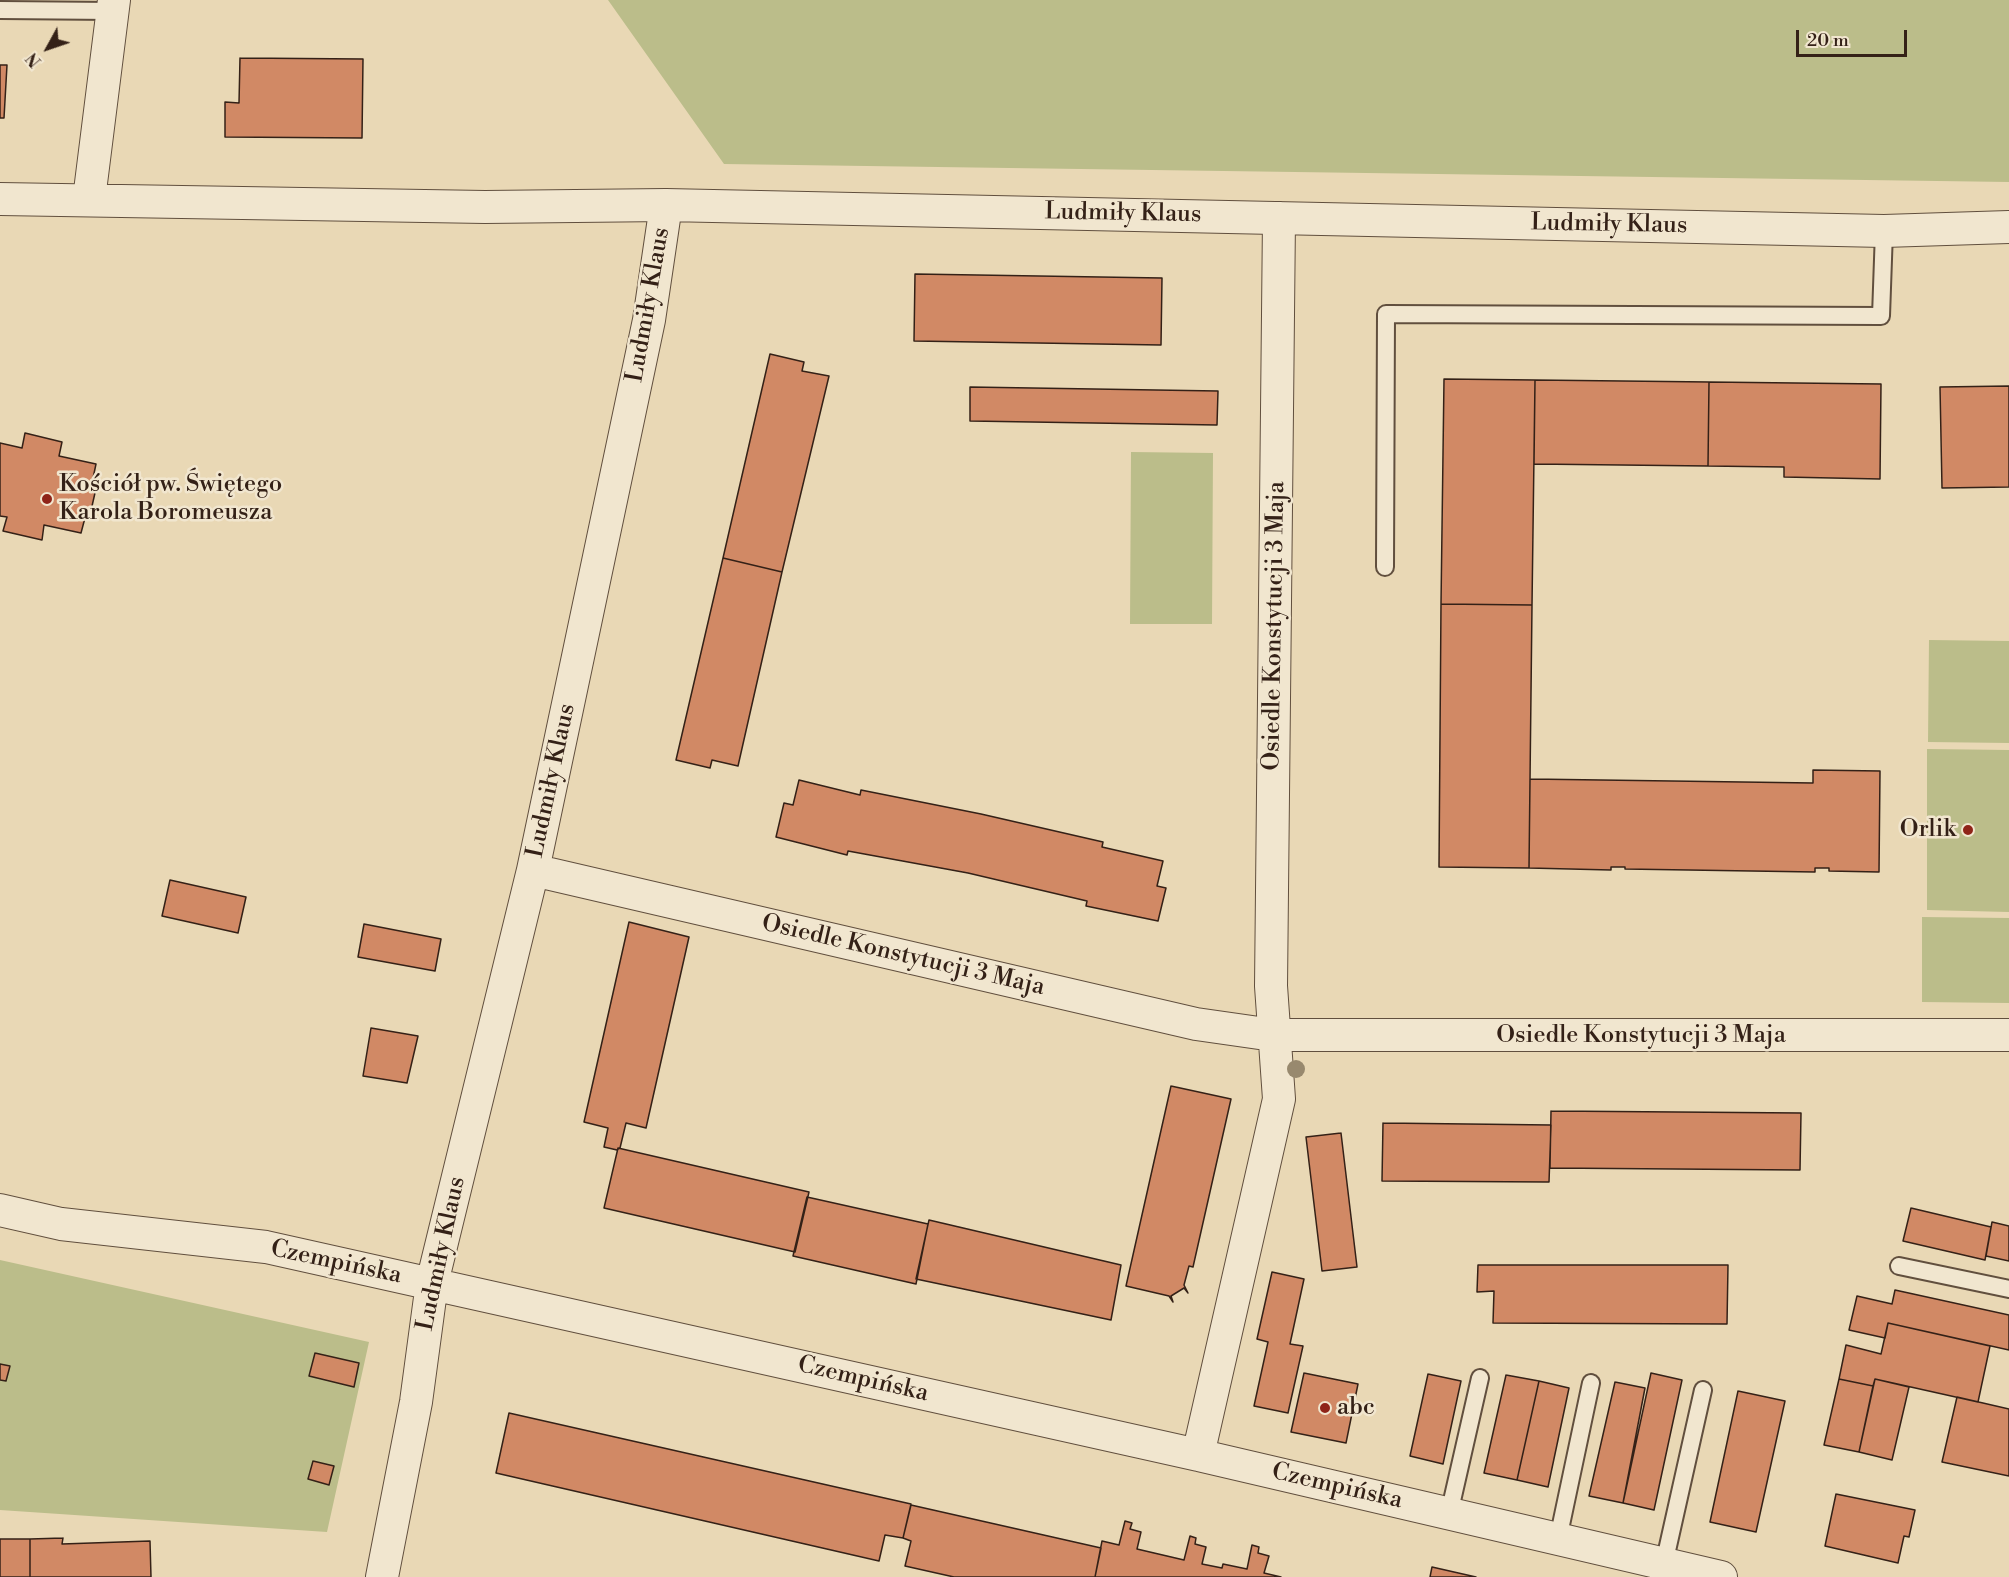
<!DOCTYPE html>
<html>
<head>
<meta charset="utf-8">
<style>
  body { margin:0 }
  #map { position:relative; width:2009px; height:1577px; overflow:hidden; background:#e9d8b5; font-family:"Libre Bodoni",serif }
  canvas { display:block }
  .north { position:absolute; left:18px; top:18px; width:60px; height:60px; -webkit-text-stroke:4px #f1e6cf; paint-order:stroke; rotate:230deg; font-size:16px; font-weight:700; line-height:24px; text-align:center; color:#342117 }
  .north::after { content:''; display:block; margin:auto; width:21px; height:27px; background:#342117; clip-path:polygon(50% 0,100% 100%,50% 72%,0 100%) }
  .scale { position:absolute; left:1796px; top:30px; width:111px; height:27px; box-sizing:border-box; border:3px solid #342117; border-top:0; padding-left:8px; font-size:18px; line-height:21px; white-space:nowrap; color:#342117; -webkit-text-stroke:4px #f1e6cf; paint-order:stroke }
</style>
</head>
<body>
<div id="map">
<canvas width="2009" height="1577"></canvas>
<div class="north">N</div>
<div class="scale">20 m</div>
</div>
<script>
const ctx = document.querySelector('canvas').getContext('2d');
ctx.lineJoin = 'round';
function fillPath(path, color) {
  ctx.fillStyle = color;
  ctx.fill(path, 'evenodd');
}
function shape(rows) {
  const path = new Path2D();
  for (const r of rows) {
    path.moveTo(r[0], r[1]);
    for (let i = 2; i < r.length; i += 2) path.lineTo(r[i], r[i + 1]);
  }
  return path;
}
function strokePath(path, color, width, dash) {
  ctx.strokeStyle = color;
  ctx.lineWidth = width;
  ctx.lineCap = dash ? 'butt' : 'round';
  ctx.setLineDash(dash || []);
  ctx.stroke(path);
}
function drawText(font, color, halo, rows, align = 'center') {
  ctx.font = font + ' "Libre Bodoni",serif';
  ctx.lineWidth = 5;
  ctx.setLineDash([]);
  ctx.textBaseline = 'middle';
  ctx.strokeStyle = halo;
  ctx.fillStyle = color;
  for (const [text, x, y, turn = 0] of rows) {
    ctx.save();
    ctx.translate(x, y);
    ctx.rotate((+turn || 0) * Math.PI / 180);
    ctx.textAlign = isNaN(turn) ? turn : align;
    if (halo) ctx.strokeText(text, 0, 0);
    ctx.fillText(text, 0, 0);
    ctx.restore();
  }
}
const green = shape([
  [608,0,2009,0,2009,182,724,164],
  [1131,452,1213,453,1212,624,1130,624],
  [1929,640,2009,641,2009,743,1928,742],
  [1927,749,2009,750,2009,912,1927,910],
  [1922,917,2009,918,2009,1003,1922,1002],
  [0,1260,369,1342,327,1532,0,1510]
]);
const building = shape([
  [240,58,363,59,362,138,225,137,225,102,239,103,240,58],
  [0,65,7,65,4,118,0,118,0,65],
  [915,274,1162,278,1161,345,914,341,915,274],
  [770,354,804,362,802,371,829,376,782,572,723,558,770,354],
  [1444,379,1535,380,1532,605,1441,604,1444,379],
  [1535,380,1709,382,1708,466,1534,464,1535,380],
  [1709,382,1881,384,1880,479,1784,477,1784,467,1708,466,1709,382],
  [2009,386,2009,487,1942,488,1940,387,2009,386],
  [970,387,1218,391,1217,425,970,421,970,387],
  [25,433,62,442,59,456,96,464,92,483,97,484,90,515,86,514,81,533,44,525,42,540,3,531,7,517,0,516,0,443,22,448,25,433],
  [723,558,782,572,738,766,712,760,710,768,676,760,723,558],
  [1441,604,1532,605,1529,868,1439,867,1441,604],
  [1813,770,1880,771,1879,872,1829,871,1829,868,1815,868,1815,872,1625,869,1625,867,1611,867,1611,870,1529,868,1530,779,1813,783,1813,770],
  [799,780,860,795,861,790,981,814,1103,842,1102,847,1163,861,1157,886,1166,888,1158,921,1086,906,1087,901,968,873,848,851,847,855,776,837,784,803,793,805,799,780],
  [170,880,246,897,238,933,162,916,170,880],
  [629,922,689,937,646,1128,626,1123,620,1148,617,1150,604,1147,608,1128,584,1122,629,922],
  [364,924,441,939,435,971,358,957,364,924],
  [371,1028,418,1036,407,1083,363,1076,371,1028],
  [1171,1086,1231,1099,1193,1267,1189,1266,1184,1285,1188,1293,1184,1288,1171,1296,1173,1302,1169,1296,1126,1286,1171,1086],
  [1551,1111,1801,1113,1800,1170,1550,1168,1551,1111],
  [1383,1123,1551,1125,1549,1182,1382,1181,1383,1123],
  [1341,1133,1357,1267,1322,1271,1306,1137,1341,1133],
  [618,1148,809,1192,795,1252,604,1208,618,1148],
  [807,1197,928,1224,916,1284,793,1256,807,1197],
  [1911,1208,1991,1227,1985,1260,1903,1241,1911,1208],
  [929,1220,1121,1265,1111,1320,916,1279,929,1220],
  [1992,1222,2009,1226,2009,1261,1986,1256,1992,1222],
  [1478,1265,1728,1265,1727,1324,1493,1323,1494,1291,1477,1292,1478,1265],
  [1272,1272,1304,1279,1290,1344,1303,1346,1288,1413,1254,1406,1268,1342,1257,1339,1272,1272],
  [1895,1290,2009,1315,2009,1350,1888,1323,1885,1338,1849,1330,1857,1296,1892,1304,1895,1290],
  [1888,1323,1990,1346,1978,1402,1875,1379,1873,1386,1839,1379,1846,1345,1881,1354,1888,1323],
  [315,1353,359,1363,354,1387,309,1376,315,1353],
  [0,1364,10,1366,6,1381,0,1380,0,1364],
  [1304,1373,1358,1384,1346,1443,1291,1432,1304,1373],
  [1651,1373,1682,1380,1654,1510,1623,1503,1651,1373],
  [1428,1374,1461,1381,1443,1464,1410,1456,1428,1374],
  [1506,1375,1539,1381,1517,1480,1484,1473,1506,1375],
  [1839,1379,1873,1386,1859,1452,1824,1445,1839,1379],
  [1875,1379,1909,1387,1892,1460,1859,1452,1875,1379],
  [1539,1381,1569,1388,1548,1487,1517,1480,1539,1381],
  [1615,1382,1645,1388,1623,1503,1589,1496,1615,1382],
  [1738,1391,1785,1401,1756,1532,1710,1522,1738,1391],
  [1957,1397,2009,1409,2009,1476,1942,1462,1957,1397],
  [509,1413,911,1504,903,1538,885,1535,879,1561,496,1473,509,1413],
  [313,1461,334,1466,329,1485,308,1479,313,1461],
  [1836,1494,1915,1510,1909,1537,1904,1536,1898,1563,1825,1546,1836,1494],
  [911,1505,1101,1548,1095,1577,954,1577,905,1566,911,1541,903,1538,911,1505],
  [1125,1521,1132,1523,1130,1529,1141,1532,1137,1549,1184,1560,1190,1536,1196,1538,1195,1544,1206,1547,1202,1564,1222,1568,1223,1564,1247,1569,1252,1545,1259,1547,1258,1553,1269,1556,1264,1573,1281,1577,1095,1577,1102,1541,1119,1545,1125,1521],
  [63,1538,62,1544,150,1541,151,1577,30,1577,30,1539,63,1538],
  [0,1539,30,1539,30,1577,0,1577,0,1539],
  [1432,1567,1476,1577,1430,1577,1432,1567]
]);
const service = shape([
  [0,10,113,11],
  [1385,567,1386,314,1881,316,1884,231],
  [1899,1266,2009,1289],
  [1449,1514,1480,1378],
  [1558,1539,1591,1383],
  [1664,1564,1703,1390]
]);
const minor = shape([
  [0,199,485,207,666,205,1884,231,2009,227],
  [89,199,114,0],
  [533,870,1196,1024,1273,1035,2009,1035],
  [0,1210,61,1224,266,1247,1198,1455,1721,1577],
  [1198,1455,1279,1099,1271,986,1279,218],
  [382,1577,416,1402,432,1283,533,870,649,320,666,205]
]);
const trees = [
  [1296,1069]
];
const markers = [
  [47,499,6,"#8f2418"],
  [1968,830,6,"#8f2418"],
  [1325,1408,6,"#8f2418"]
];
const streetNames = [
  ["Ludmiły Klaus",1123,214,1],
  ["Ludmiły Klaus",1609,225,1],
  ["Ludmiły Klaus",649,305,-80],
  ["Osiedle Konstytucji 3 Maja",1275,626,-89],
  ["Ludmiły Klaus",552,781,-78],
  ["Osiedle Konstytucji 3 Maja",903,956,13],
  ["Osiedle Konstytucji 3 Maja",1641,1036],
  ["Ludmiły Klaus",442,1254,-78],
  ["Czempińska",336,1263,12],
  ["Czempińska",863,1380,13],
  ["Czempińska",1337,1487,13]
];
const poiNames = [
  ["Kościół pw. Świętego",59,485],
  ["Karola Boromeusza",59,513],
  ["Orlik",1956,830,"right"],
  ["abc",1337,1408]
];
fillPath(green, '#bbbd8a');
fillPath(building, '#d18965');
strokePath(building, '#342117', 1.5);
strokePath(service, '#614f3e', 20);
strokePath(minor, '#614f3e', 34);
strokePath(service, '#f1e6cf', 16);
strokePath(minor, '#f1e6cf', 32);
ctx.fillStyle = '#98896e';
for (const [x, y] of trees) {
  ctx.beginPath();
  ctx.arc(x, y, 9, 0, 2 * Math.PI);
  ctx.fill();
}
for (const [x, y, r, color] of markers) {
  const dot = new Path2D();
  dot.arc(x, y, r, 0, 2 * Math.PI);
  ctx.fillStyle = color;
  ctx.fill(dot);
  strokePath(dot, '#f1e6cf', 2);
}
drawText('24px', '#342117', '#f1e6cf', streetNames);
drawText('24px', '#342117', '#f1e6cf', poiNames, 'left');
</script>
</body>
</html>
